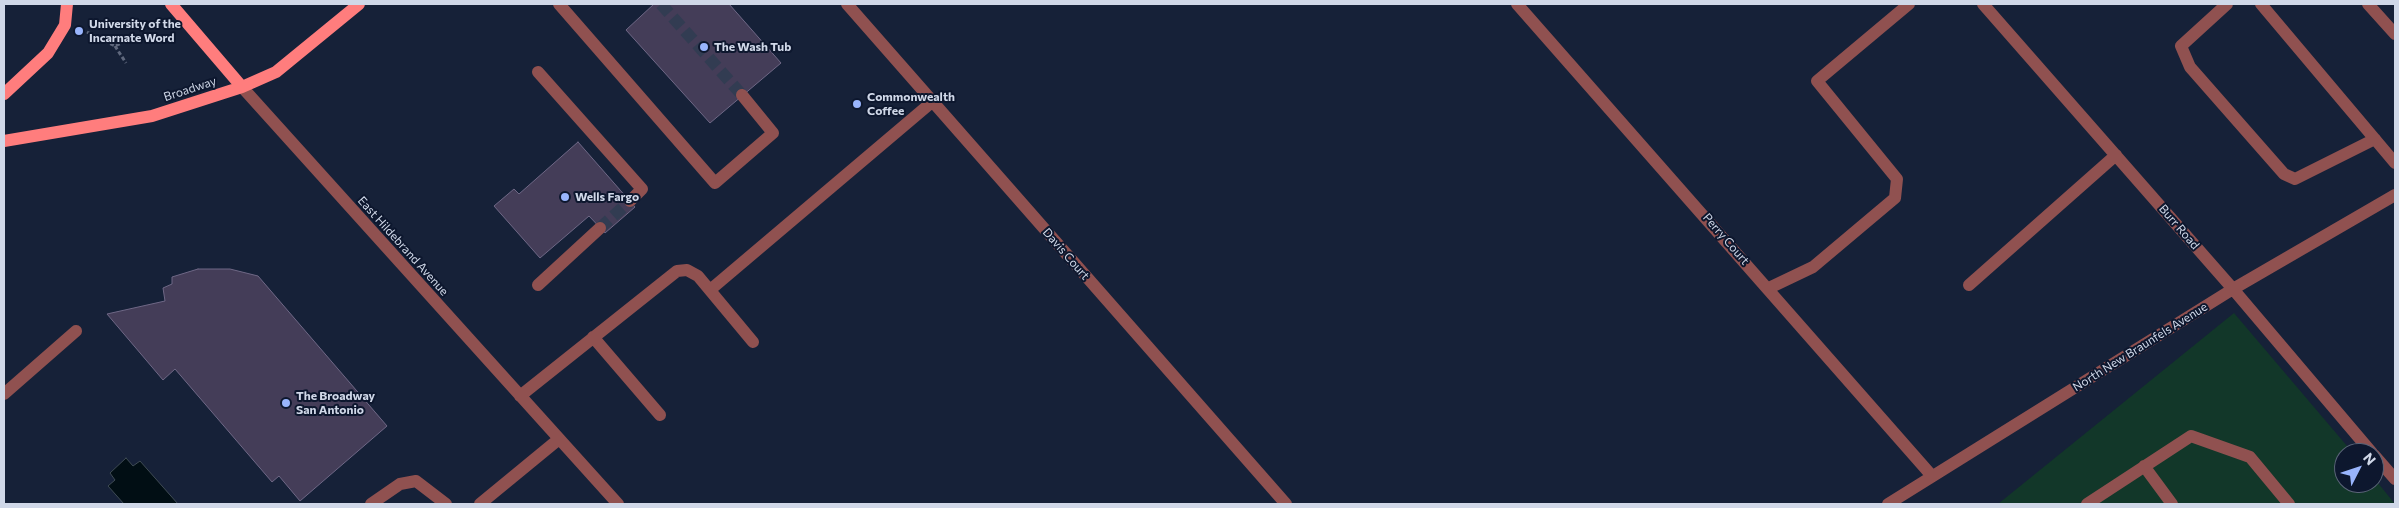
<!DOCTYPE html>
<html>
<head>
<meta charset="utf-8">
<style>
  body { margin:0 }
  #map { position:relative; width:2399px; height:508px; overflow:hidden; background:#162138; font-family:Commissioner,sans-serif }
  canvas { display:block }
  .frame { position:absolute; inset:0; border:5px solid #d0d8e8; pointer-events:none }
  .north { position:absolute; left:2334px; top:443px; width:50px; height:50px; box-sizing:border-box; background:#0d172e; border:1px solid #5b6478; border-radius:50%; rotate:49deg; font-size:14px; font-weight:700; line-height:20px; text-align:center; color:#d0d8e8 }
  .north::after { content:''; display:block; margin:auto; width:18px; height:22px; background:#99b5fd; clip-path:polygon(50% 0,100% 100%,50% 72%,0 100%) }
</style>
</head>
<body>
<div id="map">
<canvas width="2399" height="508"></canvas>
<div class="frame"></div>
<div class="north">N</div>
</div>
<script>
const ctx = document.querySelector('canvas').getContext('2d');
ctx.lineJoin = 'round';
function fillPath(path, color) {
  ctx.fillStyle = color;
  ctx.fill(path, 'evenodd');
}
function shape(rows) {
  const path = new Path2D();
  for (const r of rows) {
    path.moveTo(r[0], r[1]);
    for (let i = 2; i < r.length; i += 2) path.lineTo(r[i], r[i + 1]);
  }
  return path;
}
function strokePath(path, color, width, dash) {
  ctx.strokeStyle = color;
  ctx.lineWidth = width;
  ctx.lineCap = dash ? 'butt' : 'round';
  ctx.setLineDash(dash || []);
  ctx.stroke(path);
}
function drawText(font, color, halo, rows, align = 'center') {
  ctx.font = font + ' Commissioner,sans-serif';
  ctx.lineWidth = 4;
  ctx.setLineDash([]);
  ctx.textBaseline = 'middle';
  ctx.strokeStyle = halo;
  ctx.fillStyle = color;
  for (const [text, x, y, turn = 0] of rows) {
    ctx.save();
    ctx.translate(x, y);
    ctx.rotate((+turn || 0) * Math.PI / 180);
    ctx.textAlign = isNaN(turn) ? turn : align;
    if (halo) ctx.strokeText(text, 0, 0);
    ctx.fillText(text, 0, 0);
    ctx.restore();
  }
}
const green = shape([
  [2234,313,2353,453,2344,453,2344,483,2374,483,2374,478,2395,504,1998,504]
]);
const water = shape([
  [126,458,133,466,140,461,178,504,124,504,108,486,115,480,110,473,126,458]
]);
const building = shape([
  [654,4,729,4,781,63,710,123,626,30,654,4],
  [578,142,635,207,605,233,589,216,540,258,494,206,514,189,519,194,578,142],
  [198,269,230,269,258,276,387,426,300,501,279,476,272,482,175,369,163,380,107,314,165,301,163,288,172,284,172,277,198,269]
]);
const minorTunnel = shape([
  [661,4,742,95],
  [600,228,630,201]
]);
const path = shape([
  [87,32,115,46,130,39],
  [115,46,126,63]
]);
const minor = shape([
  [559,4,715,183,773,133,742,95],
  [847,4,1286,504],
  [1517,4,1932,476],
  [1983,4,2233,289,2372,453],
  [2227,4,2181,46,2190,67,2284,174,2295,179,2375,139],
  [2261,4,2395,163],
  [2368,4,2395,34],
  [538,72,642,189,630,201],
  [242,87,618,504],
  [538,285,600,228],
  [1969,285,2116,155],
  [1769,288,1813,267,1895,198,1897,179,1817,81,1909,4],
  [710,290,932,102],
  [593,337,660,415],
  [4,394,76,331],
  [520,396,677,271,687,270,698,276,753,342],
  [2374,455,2395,479],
  [2144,466,2172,504],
  [371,504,400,484,416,481,446,504],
  [480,504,559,439],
  [1888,504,2233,289,2395,195],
  [2087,504,2191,436,2250,457,2289,504]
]);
const major = shape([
  [171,4,242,87],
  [4,94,48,53,65,25,67,4],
  [4,141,152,116,242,87,276,72,359,4]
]);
const markers = [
  [79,31,5,"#99b5fd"],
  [704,47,5,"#99b5fd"],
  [857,104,5,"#99b5fd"],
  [565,197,5,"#99b5fd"],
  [286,403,5,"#99b5fd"]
];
const poiNames = [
  ["University of the",89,24],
  ["Incarnate Word",89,38],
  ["The Wash Tub",714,47],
  ["Commonwealth",867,97],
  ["Coffee",867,111],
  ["Wells Fargo",575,197],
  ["The Broadway",296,396],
  ["San Antonio",296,410]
];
const streetNames = [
  ["Broadway",190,89,-18],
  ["Burr Road",2179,227,49],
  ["Perry Court",1726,239,49],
  ["East Hildebrand Avenue",403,246,48],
  ["Davis Court",1066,254,49],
  ["North New Braunfels Avenue",2140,347,-32]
];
fillPath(green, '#123729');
fillPath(water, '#010e14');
strokePath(water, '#3f4b54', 1);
fillPath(building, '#443d58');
strokePath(building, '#6f6886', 1);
strokePath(minorTunnel, '#323c52', 12, [12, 6]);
strokePath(path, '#5f687d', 3, [4, 2.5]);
strokePath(minor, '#905150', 12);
strokePath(major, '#ff7d7d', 12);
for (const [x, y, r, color] of markers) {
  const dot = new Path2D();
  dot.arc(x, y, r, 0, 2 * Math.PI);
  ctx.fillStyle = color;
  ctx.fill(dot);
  strokePath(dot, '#0d172e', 2);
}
drawText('bold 12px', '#d0d8e8', '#0d172e', poiNames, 'left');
drawText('12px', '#d0d8e8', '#0d172e', streetNames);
</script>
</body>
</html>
